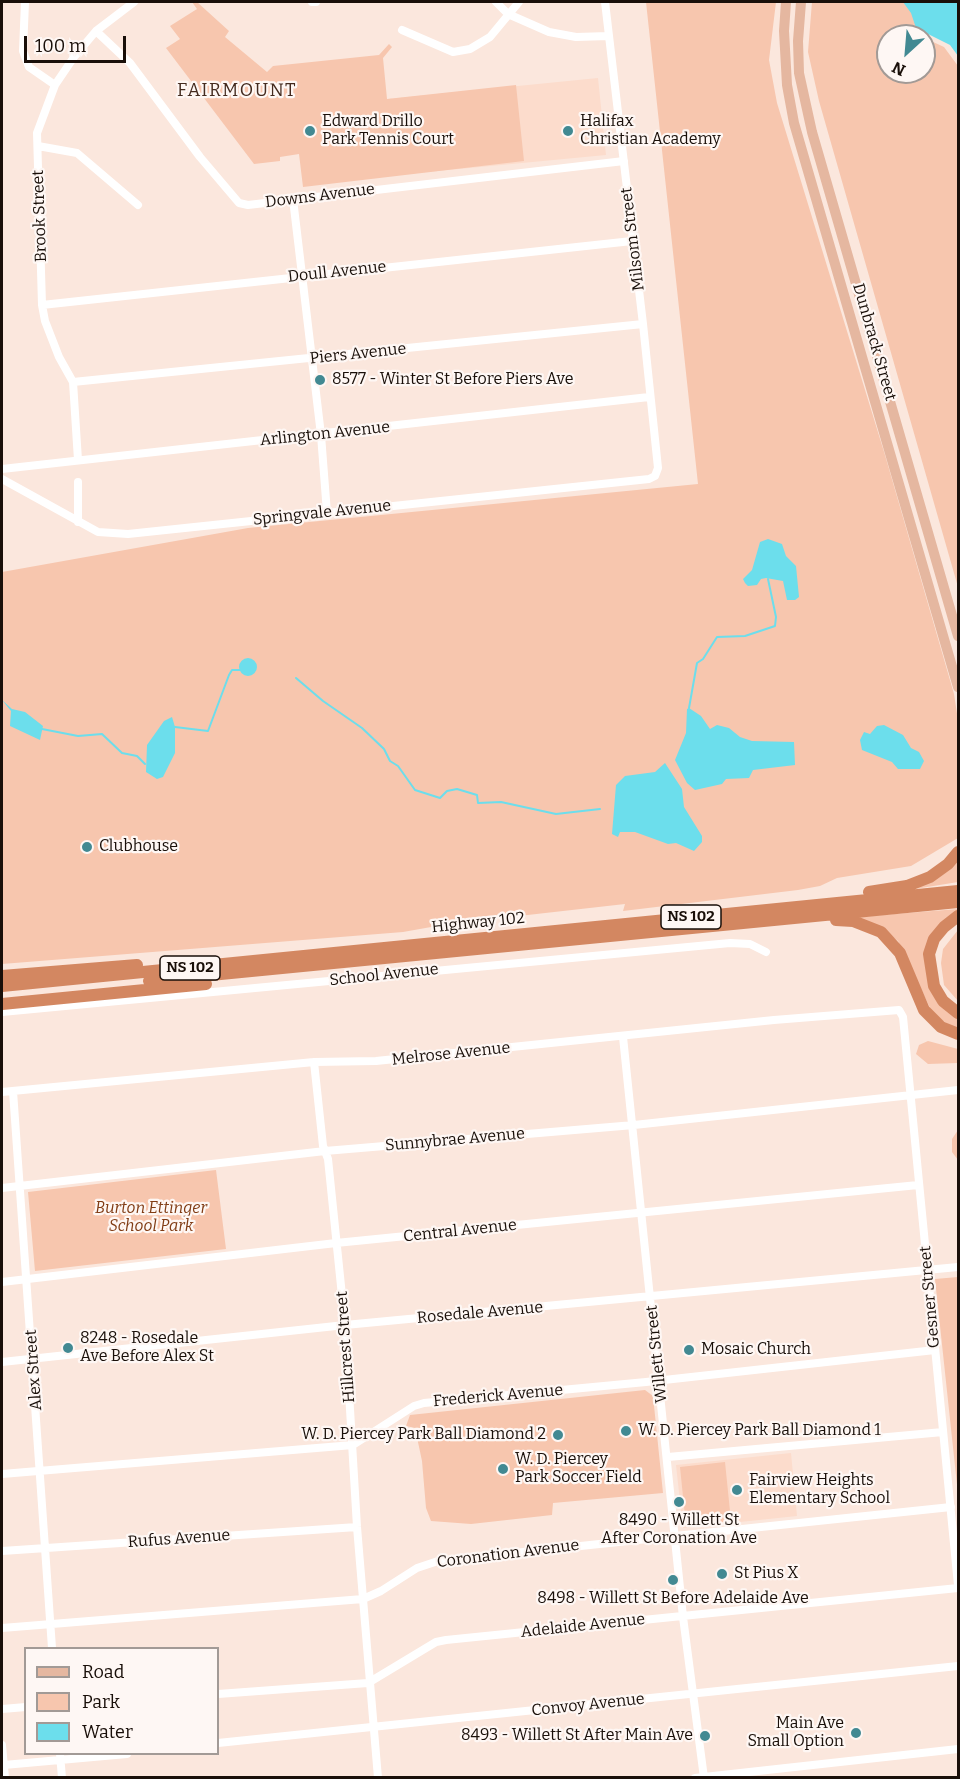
<!DOCTYPE html>
<html>
<head>
<meta charset="utf-8">
<style>
  body { margin:0 }
  #map { position:relative; width:960px; height:1779px; overflow:hidden; background:#fbe7dd; font-family:Bitter,serif }
  canvas { display:block }
  .frame { position:absolute; inset:0; border:3px solid #190f09; pointer-events:none }
  .legend { position:absolute; left:24px; top:1647px; width:195px; height:108px; box-sizing:border-box; background:#fef7f4; border:2px solid #a29a96; margin:0; padding:8px 10px; list-style:none; font-size:18px; color:#190f09 }
  .legend li { display:flex; align-items:center; gap:12px; height:30px }
  .legend b { width:30px; border:2px solid #a29a96 }
  .north { position:absolute; left:876px; top:24px; width:60px; height:60px; box-sizing:border-box; background:#fef7f4; border:2px solid #a29a96; border-radius:50%; rotate:206deg; font-size:16px; font-weight:700; line-height:24px; text-align:center; color:#190f09 }
  .north::after { content:''; display:block; margin:auto; width:21px; height:27px; background:#428992; clip-path:polygon(50% 0,100% 100%,50% 72%,0 100%) }
  .scale { position:absolute; left:24px; top:36px; width:102px; height:27px; box-sizing:border-box; border:3px solid #190f09; border-top:0; padding-left:8px; font-size:18px; line-height:21px; white-space:nowrap; color:#190f09; -webkit-text-stroke:4px #fef7f4; paint-order:stroke }
</style>
</head>
<body>
<div id="map">
<canvas width="960" height="1779"></canvas>
<div class="frame"></div>
<ul class="legend">
<li><b style="height:8px;background:#e5b7a0"></b>Road</li>
<li><b style="height:16px;background:#f7c6ae"></b>Park</li>
<li><b style="height:16px;background:#6cdeec"></b>Water</li>
</ul>
<div class="north">N</div>
<div class="scale">100 m</div>
</div>
<script>
const ctx = document.querySelector('canvas').getContext('2d');
ctx.lineJoin = 'round';
function fillPath(path, color) {
  ctx.fillStyle = color;
  ctx.fill(path, 'evenodd');
}
function shape(rows) {
  const path = new Path2D();
  for (const r of rows) {
    if (r.length === 3) {
      path.moveTo(r[0] + r[2], r[1]);
      path.arc(r[0], r[1], r[2], 0, 2 * Math.PI);
      continue;
    }
    path.moveTo(r[0], r[1]);
    for (let i = 2; i < r.length; i += 2) path.lineTo(r[i], r[i + 1]);
  }
  return path;
}
function strokePath(path, color, width, dash) {
  ctx.strokeStyle = color;
  ctx.lineWidth = width;
  ctx.lineCap = dash ? 'butt' : 'round';
  ctx.setLineDash(dash || []);
  ctx.stroke(path);
}
function drawText(font, color, halo, rows, align = 'center') {
  ctx.font = font + ' Bitter,serif';
  ctx.lineWidth = 4.5;
  ctx.setLineDash([]);
  ctx.textBaseline = 'middle';
  ctx.strokeStyle = halo;
  ctx.fillStyle = color;
  for (const [text, x, y, turn = 0] of rows) {
    ctx.save();
    ctx.translate(x, y);
    ctx.rotate((+turn || 0) * Math.PI / 180);
    ctx.textAlign = isNaN(turn) ? turn : align;
    if (halo) ctx.strokeText(text, 0, 0);
    ctx.fillText(text, 0, 0);
    ctx.restore();
  }
}
const built = shape([
  [598,78,606,155,396,175,387,99],
  [791,1453,797,1516,683,1528,676,1465]
]);
const green = shape([
  [192,2,197,2,229,31,225,37,267,72,273,66,379,55,389,44,392,47,383,58,387,99,516,85,524,161,303,187,299,154,280,157,280,161,254,164,166,48,180,39,170,26,197,9],
  [646,2,776,2,769,60,777,103,885,455,954,694,958,720,958,838,911,866,837,878,820,886,798,890,623,911,625,904,448,924,403,932,2,964,2,572,248,528,698,484],
  [812,2,906,2,931,41,944,47,958,66,958,587,819,101,808,52],
  [888,36,924,36,924,72,888,72],
  [958,860,958,882,915,889],
  [958,909,926,961,958,1017,958,1029,943,1021,932,1012,898,941,880,927,856,917],
  [958,930,958,1001,944,985,941,963,943,949],
  [928,1041,958,1049,958,1063,928,1064,916,1054,919,1045],
  [958,1130,958,1160,952,1152,952,1139],
  [216,1170,226,1249,35,1271,28,1192],
  [958,1277,958,1494,935,1279],
  [645,1390,653,1396,663,1493,553,1503,552,1515,471,1524,431,1521,426,1508,422,1461,415,1428,406,1426,410,1415],
  [725,1462,731,1521,686,1526,680,1467]
]);
const water = shape([
  [903,2,958,2,958,56,950,45,916,28,911,13],
  [768,539,782,544,786,556,796,566,799,597,795,600,787,600,783,581,766,578,761,579,757,585,748,586,745,583,743,579,752,570,760,542],
  [248,667,9],
  [2,700,12,709,25,712,43,726,40,740,10,726,11,711],
  [689,708,701,716,710,729,717,725,729,728,740,737,752,741,794,742,795,765,753,770,749,778,726,779,722,784,695,790,687,783,675,760,686,733,687,709],
  [172,717,175,727,175,753,163,777,157,779,146,772,147,745,164,721],
  [884,725,903,735,911,748,919,752,924,761,920,769,898,769,892,762,862,750,860,740,864,732,870,734,877,726],
  [665,763,682,789,684,807,702,836,702,842,694,851,676,843,668,844,635,832,620,832,618,837,612,834,616,785,625,776,655,772]
]);
const stream = shape([
  [296,678,323,701,362,728,384,749,390,761,398,766,415,790,440,798,447,791,457,789,477,795,478,803,501,802,556,814,600,809],
  [689,708,697,663,703,659,717,637,745,636,775,626,776,617,768,579],
  [175,727,208,731,229,675,232,670,241,670],
  [42,729,78,736,102,734,122,753,137,756,145,764]
]);
const minor = shape([
  [25,2,23,51,29,67,55,85],
  [312,2,316,2],
  [496,2,508,14,549,32,576,37,609,36],
  [402,30,453,52,470,49,490,37,519,2],
  [96,31,130,63,200,157,239,203,248,205,624,161],
  [38,146,77,153,138,205],
  [293,199,321,435,327,513],
  [42,305,632,241],
  [73,382,643,324],
  [78,460,73,382,59,357,45,321,42,305,37,133,55,85,74,57,96,31,134,2],
  [2,469,649,397],
  [2,479,98,532,128,534,649,479,655,476,658,468,643,324,605,2],
  [78,482,78,522],
  [2,1012,730,943,750,944,766,952],
  [623,1037,683,1617,704,1778],
  [314,1062,323,1146,328,1159,345,1325,357,1527,378,1778],
  [13,1091,52,1648],
  [2,1092,314,1062,376,1061,774,1020,899,1010,903,1017,958,1585],
  [2,1188,325,1151,634,1125,958,1090],
  [2,1282,336,1243,918,1185],
  [2,1362,345,1325,958,1267],
  [668,1457,943,1432],
  [2,1474,353,1445,414,1406,424,1403,646,1382,935,1350],
  [2,1551,357,1527],
  [2,1628,363,1599,381,1591,417,1568,438,1561,951,1507],
  [218,1694,368,1683,436,1642,446,1640,958,1588],
  [2,1709,26,1707],
  [218,1743,958,1666],
  [2,1745,5,1778],
  [60,1754,62,1778],
  [4,1765,127,1754],
  [695,1778,958,1749]
]);
const major = shape([
  [786,2,784,31,787,85,794,123,958,687],
  [801,2,798,41,799,73,812,132,958,636]
]);
const highway = shape([
  [869,892,907,886,930,877,948,864,958,852],
  [958,916,944,927,934,939,929,954,934,986,943,1001,958,1013],
  [836,920,853,921,881,932,900,953,924,1010,941,1027,958,1034],
  [2,976,137,965],
  [149,981,958,902],
  [2,986,958,891],
  [2,1004,206,984]
]);
const markers = [
  [310,131,6,"#428992"],
  [568,131,6,"#428992"],
  [320,380,6,"#428992"],
  [87,847,6,"#428992"],
  [68,1348,6,"#428992"],
  [689,1350,6,"#428992"],
  [626,1431,6,"#428992"],
  [558,1435,6,"#428992"],
  [503,1469,6,"#428992"],
  [737,1490,6,"#428992"],
  [679,1502,6,"#428992"],
  [722,1574,6,"#428992"],
  [673,1580,6,"#428992"],
  [856,1733,6,"#428992"],
  [705,1736,6,"#428992"]
];
const shields = [
  [691,917,60],
  [190,968,60]
];
const shieldNames = [
  ["NS 102",691,917],
  ["NS 102",190,968]
];
const poiNames = [
  ["Edward Drillo",322,122],
  ["Park Tennis Court",322,140],
  ["Halifax",580,122],
  ["Christian Academy",580,140],
  ["8577 - Winter St Before Piers Ave",332,380],
  ["Clubhouse",99,847],
  ["8248 - Rosedale",80,1339],
  ["Ave Before Alex St",80,1357],
  ["Mosaic Church",701,1350],
  ["W. D. Piercey Park Ball Diamond 1",638,1431],
  ["W. D. Piercey Park Ball Diamond 2",546,1435,"right"],
  ["W. D. Piercey",515,1460],
  ["Park Soccer Field",515,1478],
  ["Fairview Heights",749,1481],
  ["Elementary School",749,1499],
  ["8490 - Willett St",679,1521,"center"],
  ["After Coronation Ave",679,1539,"center"],
  ["St Pius X",734,1574],
  ["8498 - Willett St Before Adelaide Ave",673,1599,"center"],
  ["Main Ave",844,1724,"right"],
  ["Small Option",844,1742,"right"],
  ["8493 - Willett St After Main Ave",693,1736,"right"]
];
const streetNames = [
  ["Downs Avenue",320,196,-7],
  ["Brook Street",40,216,-92],
  ["Milsom Street",633,239,-97],
  ["Doull Avenue",337,272,-6],
  ["Dunbrack Street",874,342,74],
  ["Piers Avenue",358,354,-6],
  ["Arlington Avenue",325,434,-6],
  ["Springvale Avenue",322,513,-6],
  ["Highway 102",478,923,-6],
  ["School Avenue",384,975,-6],
  ["Melrose Avenue",451,1054,-6],
  ["Sunnybrae Avenue",455,1140,-5],
  ["Central Avenue",460,1231,-6],
  ["Gesner Street",930,1297,-95],
  ["Rosedale Avenue",480,1313,-5],
  ["Hillcrest Street",346,1347,-94],
  ["Willett Street",657,1354,-96],
  ["Alex Street",34,1370,-94],
  ["Frederick Avenue",498,1396,-5],
  ["Rufus Avenue",179,1539,-4],
  ["Coronation Avenue",508,1554,-7],
  ["Adelaide Avenue",583,1626,-6],
  ["Convoy Avenue",588,1705,-6]
];
const parkNames = [
  ["Burton Ettinger",151,1209],
  ["School Park",151,1227]
];
const neighbourhoodNames = [
  ["FAIRMOUNT",237,91]
];
fillPath(built, '#fcdccc');
fillPath(green, '#f7c6ae');
fillPath(water, '#6cdeec');
strokePath(stream, '#6cdeec', 2);
strokePath(minor, '#fff', 8);
strokePath(major, '#e5b7a0', 10);
strokePath(highway, '#d38761', 12);
for (const [x, y, r, color] of markers) {
  const dot = new Path2D();
  dot.arc(x, y, r, 0, 2 * Math.PI);
  ctx.fillStyle = color;
  ctx.fill(dot);
  strokePath(dot, '#fef7f4', 2);
}
for (const [x, y, w] of shields) {
  const box = new Path2D();
  box.roundRect(x - w / 2, y - 12, w, 24, 4.5);
  ctx.fillStyle = '#fef7f4';
  ctx.fill(box);
  strokePath(box, '#190f09', 1.5);
}
drawText('bold 15px', '#190f09', null, shieldNames);
drawText('16px', '#190f09', '#fef7f4', poiNames, 'left');
drawText('16px', '#190f09', '#fef7f4', streetNames);
drawText('italic 16px', '#813c14', '#fef7f4', parkNames);
ctx.letterSpacing = '1.5px';
drawText('18px', '#442b1f', '#fef7f4', neighbourhoodNames);
ctx.letterSpacing = '0px';
</script>
</body>
</html>
